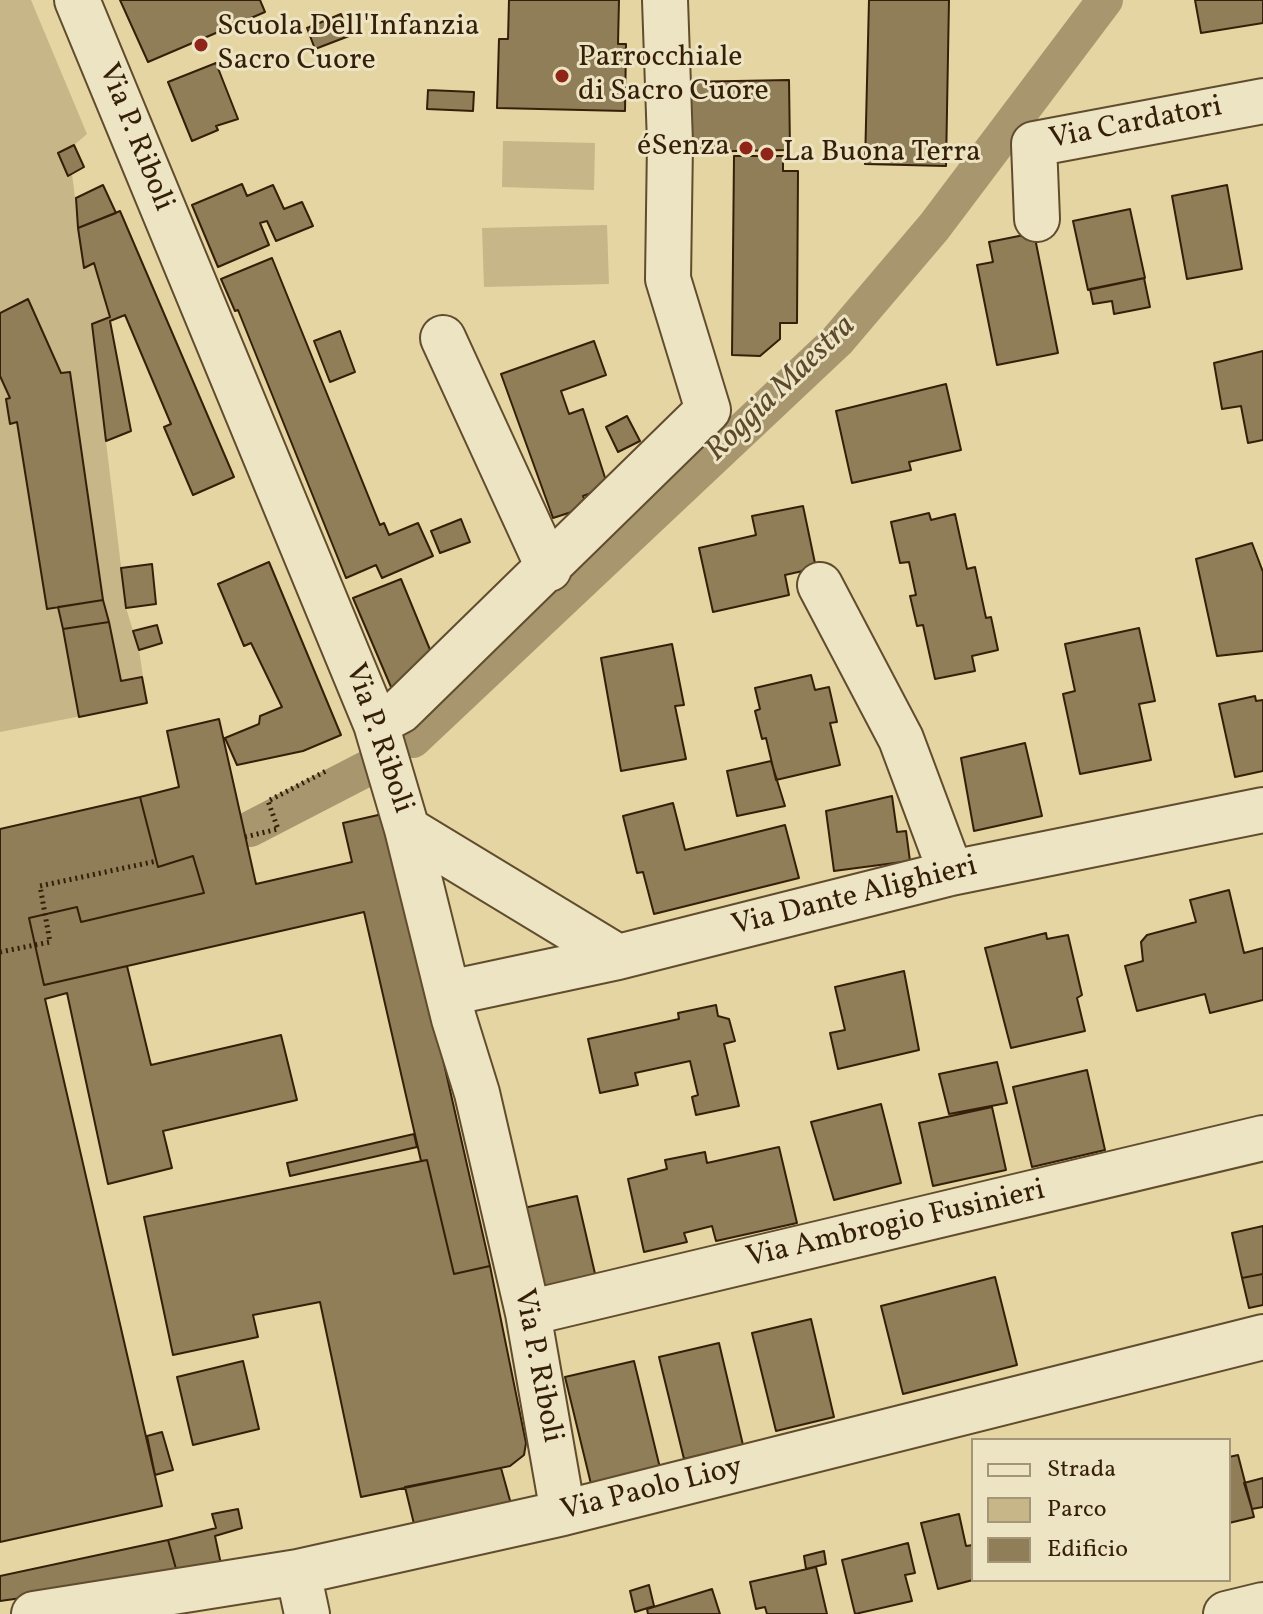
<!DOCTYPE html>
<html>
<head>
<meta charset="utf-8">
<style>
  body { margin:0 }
  #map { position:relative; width:1263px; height:1614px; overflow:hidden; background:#e4d5a2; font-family:Vollkorn,serif }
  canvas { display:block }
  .legend { position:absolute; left:971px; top:1438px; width:260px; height:144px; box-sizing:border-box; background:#ede4c3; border:2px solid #a39578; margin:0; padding:10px 14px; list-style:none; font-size:24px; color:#351f08 }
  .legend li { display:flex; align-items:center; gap:16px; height:40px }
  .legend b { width:40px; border:2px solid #a39578 }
</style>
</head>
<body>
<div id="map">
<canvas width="1263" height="1614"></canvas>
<ul class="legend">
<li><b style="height:10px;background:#ede4c3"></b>Strada</li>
<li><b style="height:22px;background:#c6b688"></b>Parco</li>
<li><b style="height:22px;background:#907e58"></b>Edificio</li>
</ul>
</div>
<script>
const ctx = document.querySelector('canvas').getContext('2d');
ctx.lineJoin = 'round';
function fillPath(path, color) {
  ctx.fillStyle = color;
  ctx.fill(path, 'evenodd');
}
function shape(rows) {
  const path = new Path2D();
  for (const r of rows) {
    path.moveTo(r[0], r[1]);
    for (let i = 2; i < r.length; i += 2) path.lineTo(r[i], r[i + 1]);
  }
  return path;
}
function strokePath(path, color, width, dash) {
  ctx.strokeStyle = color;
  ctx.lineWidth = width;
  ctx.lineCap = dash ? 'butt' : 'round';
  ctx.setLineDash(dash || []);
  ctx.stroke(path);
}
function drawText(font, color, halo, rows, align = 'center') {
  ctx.font = font + ' Vollkorn,serif';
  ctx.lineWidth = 6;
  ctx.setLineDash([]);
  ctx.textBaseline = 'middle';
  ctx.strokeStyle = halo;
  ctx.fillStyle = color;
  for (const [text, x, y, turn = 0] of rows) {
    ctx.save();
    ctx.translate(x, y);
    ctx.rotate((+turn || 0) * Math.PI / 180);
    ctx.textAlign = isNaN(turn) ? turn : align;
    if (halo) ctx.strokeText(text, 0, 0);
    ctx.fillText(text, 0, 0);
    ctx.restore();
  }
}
const green = shape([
  [0,0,31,0,87,134,74,145,84,167,72,174,84,267,94,263,110,317,92,325,126,608,139,650,147,703,0,732],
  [503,141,595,143,594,190,502,187],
  [607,225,609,284,484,287,482,228]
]);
const canal = shape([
  [413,740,837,341,934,227,1105,0],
  [250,829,366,769]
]);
const building = shape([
  [120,0,260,0,265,12,148,62,120,0],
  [509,0,619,0,618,44,626,44,625,111,497,108,499,39,508,39,509,0],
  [869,0,949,0,946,166,865,164,869,0],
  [1195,0,1263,0,1263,23,1201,33,1195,0],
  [341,14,349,36,315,49,307,28,341,14],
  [216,63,238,119,216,126,218,130,192,141,168,82,216,63],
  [789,80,790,150,683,152,682,82,789,80],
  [428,90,474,92,473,111,427,109,428,90],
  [74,145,84,167,68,176,58,153,74,145],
  [734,156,783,156,783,171,798,171,797,323,780,323,780,339,760,356,732,355,734,156],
  [242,184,247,196,273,185,284,209,302,202,313,226,276,241,267,221,260,223,269,245,218,267,192,205,242,184],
  [103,185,116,213,78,228,76,198,103,185],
  [1227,185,1242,269,1187,279,1172,196,1227,185],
  [1130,209,1145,278,1088,290,1073,221,1130,209],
  [120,211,234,477,193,495,164,427,171,424,125,315,110,321,131,431,106,441,92,324,110,317,94,263,84,268,78,228,120,211],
  [1034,233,1058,353,997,365,977,265,993,262,989,242,1034,233],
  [272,258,380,525,384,523,389,535,418,523,433,556,382,578,376,565,346,578,238,310,235,311,221,279,272,258],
  [1144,278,1150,307,1114,314,1112,301,1093,304,1090,289,1144,278],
  [28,299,61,373,70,372,103,600,47,609,17,422,10,424,6,399,10,398,0,376,0,313,28,299],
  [340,331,355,372,330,382,314,341,340,331],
  [594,341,606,375,561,391,569,414,583,409,608,487,583,496,587,507,553,518,501,374,594,341],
  [1263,351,1263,440,1248,443,1241,406,1222,409,1214,363,1263,351],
  [946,384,961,450,909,462,911,470,852,483,836,411,946,384],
  [627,416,640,441,618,452,606,427,627,416],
  [803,506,816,568,785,575,789,595,713,612,699,548,756,535,752,516,803,506],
  [929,513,931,520,955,514,967,569,975,567,986,618,991,617,998,650,972,656,975,671,935,679,923,625,917,626,910,596,916,595,909,562,900,563,891,522,929,513],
  [461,519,470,542,440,553,431,531,461,519],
  [1252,543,1263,572,1263,651,1217,656,1196,559,1252,543],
  [269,562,341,735,303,751,237,765,225,738,259,724,260,716,282,707,251,643,244,646,218,584,269,562],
  [152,564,156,604,126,608,121,568,152,564],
  [401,579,433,657,394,694,353,598,401,579],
  [103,600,109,622,63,629,58,607,103,600],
  [109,622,121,681,142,677,147,703,79,717,63,629,109,622],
  [157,625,162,643,139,650,133,631,157,625],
  [1139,628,1155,701,1139,704,1151,760,1080,774,1063,694,1075,691,1065,644,1139,628],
  [672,644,684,705,675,706,686,759,621,771,601,658,672,644],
  [811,675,815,690,829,687,837,722,830,723,840,765,776,780,766,738,762,739,755,711,760,709,755,688,811,675],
  [1255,696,1256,701,1263,700,1263,771,1235,777,1219,704,1255,696],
  [219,719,256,884,352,862,343,823,387,813,490,1266,454,1274,427,1160,421,1161,364,912,44,985,29,918,77,907,81,922,204,893,193,856,158,867,140,797,179,787,167,731,219,719],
  [1025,743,1042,816,974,831,961,758,1025,743],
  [771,761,785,806,737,816,727,771,771,761],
  [892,796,897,832,906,831,910,861,834,871,826,811,892,796],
  [140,797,158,867,193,856,204,893,81,922,77,907,29,918,44,985,127,966,151,1065,281,1035,297,1100,163,1131,172,1168,108,1184,67,993,45,999,162,1506,0,1542,0,829,140,797],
  [673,803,685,850,785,825,799,878,654,914,643,872,637,873,623,816,673,803],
  [1229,890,1244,953,1263,948,1263,1000,1210,1013,1205,994,1137,1011,1125,966,1143,961,1141,942,1147,935,1196,922,1190,900,1229,890],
  [1046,933,1047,939,1068,935,1082,995,1077,998,1085,1031,1011,1048,985,948,1046,933],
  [904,971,919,1050,838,1069,830,1033,845,1030,835,987,904,971],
  [716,1005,718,1016,729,1019,735,1041,724,1044,739,1106,696,1115,692,1097,698,1095,690,1061,635,1073,638,1085,600,1093,588,1039,679,1019,678,1013,716,1005],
  [997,1062,1007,1103,949,1114,939,1074,997,1062],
  [1087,1070,1105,1150,1032,1167,1013,1087,1087,1070],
  [881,1104,901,1183,834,1200,811,1122,881,1104],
  [992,1107,1006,1170,933,1186,919,1123,992,1107],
  [414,1134,417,1147,290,1176,287,1163,414,1134],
  [779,1147,797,1223,716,1241,712,1226,684,1233,687,1242,644,1252,628,1179,667,1169,665,1160,705,1152,707,1163,779,1147],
  [427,1160,454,1274,490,1266,526,1443,524,1455,510,1466,361,1497,320,1302,253,1315,258,1337,173,1355,144,1217,427,1160],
  [577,1196,596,1278,534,1292,515,1210,577,1196],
  [1263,1226,1263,1274,1242,1278,1232,1233,1263,1226],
  [1263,1274,1263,1305,1249,1308,1242,1278,1263,1274],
  [995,1277,1017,1365,903,1394,881,1306,995,1277],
  [811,1319,834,1417,776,1431,752,1333,811,1319],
  [719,1343,743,1445,684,1459,659,1357,719,1343],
  [243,1361,259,1429,193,1445,177,1377,243,1361],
  [634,1361,660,1468,591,1484,565,1377,634,1361],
  [162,1432,173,1470,155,1475,147,1436,162,1432],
  [1238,1455,1254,1517,1229,1523,1229,1457,1238,1455],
  [501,1468,511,1504,414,1524,405,1487,501,1468],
  [1263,1478,1263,1507,1252,1509,1244,1483,1263,1478],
  [238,1509,242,1528,215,1536,222,1569,178,1576,168,1540,216,1528,212,1514,238,1509],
  [959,1514,966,1546,973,1545,973,1580,938,1589,921,1523,959,1514],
  [168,1540,178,1576,0,1601,0,1576,168,1540],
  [908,1543,915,1573,905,1575,912,1601,855,1614,842,1560,908,1543],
  [824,1551,826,1564,806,1569,804,1556,824,1551],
  [816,1567,827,1614,767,1614,765,1607,756,1609,750,1582,816,1567],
  [649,1585,654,1606,635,1612,630,1591,649,1585],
  [712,1589,720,1614,648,1614,647,1609,712,1589]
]);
const path = shape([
  [245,837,278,829,268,801,326,771],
  [0,952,50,942,40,886,157,861]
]);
const minor = shape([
  [77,0,376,724,407,829,454,1019,477,1093,528,1313,563,1513],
  [1037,219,1034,144,1263,101],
  [443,338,549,569],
  [820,585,901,739,951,873],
  [376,724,400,711,708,410,668,279,670,143,665,0],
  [407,829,618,957],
  [449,993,618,957,951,873,1263,810],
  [528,1313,1263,1138],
  [298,1572,307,1614],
  [34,1614,298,1572,563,1513,1263,1337],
  [1226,1614,1263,1605]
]);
const markers = [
  [201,45,8,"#8f2418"],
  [562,76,8,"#8f2418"],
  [746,148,8,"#8f2418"],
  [767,154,8,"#8f2418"]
];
const poiNames = [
  ["Scuola Dell'Infanzia",217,28],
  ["Sacro Cuore",217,62],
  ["Parrocchiale",578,59],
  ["di Sacro Cuore",578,93],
  ["éSenza",730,148,"right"],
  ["La Buona Terra",783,154]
];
const streetNames = [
  ["Via Cardatori",1136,125,-11],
  ["Via P. Riboli",134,138,68],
  ["Via P. Riboli",377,739,71],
  ["Via Dante Alighieri",855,898,-14],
  ["Via Ambrogio Fusinieri",896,1226,-13],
  ["Via P. Riboli",536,1366,79],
  ["Via Paolo Lioy",652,1491,-14]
];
const waterNames = [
  ["Roggia Maestra",782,390,-44]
];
fillPath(green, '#c6b688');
strokePath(canal, '#a8976e', 36);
fillPath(building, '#907e58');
strokePath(building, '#351f08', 2);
strokePath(minor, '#614c2e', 48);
strokePath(path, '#351f08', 5, [2, 4]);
strokePath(minor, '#ede4c3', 44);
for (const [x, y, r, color] of markers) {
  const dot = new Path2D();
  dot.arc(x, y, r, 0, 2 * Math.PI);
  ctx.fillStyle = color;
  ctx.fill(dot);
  strokePath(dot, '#ede4c3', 3);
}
drawText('30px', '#351f08', '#ede4c3', poiNames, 'left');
drawText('30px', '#351f08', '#ede4c3', streetNames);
drawText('italic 32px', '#5d492c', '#ede4c3', waterNames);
</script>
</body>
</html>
